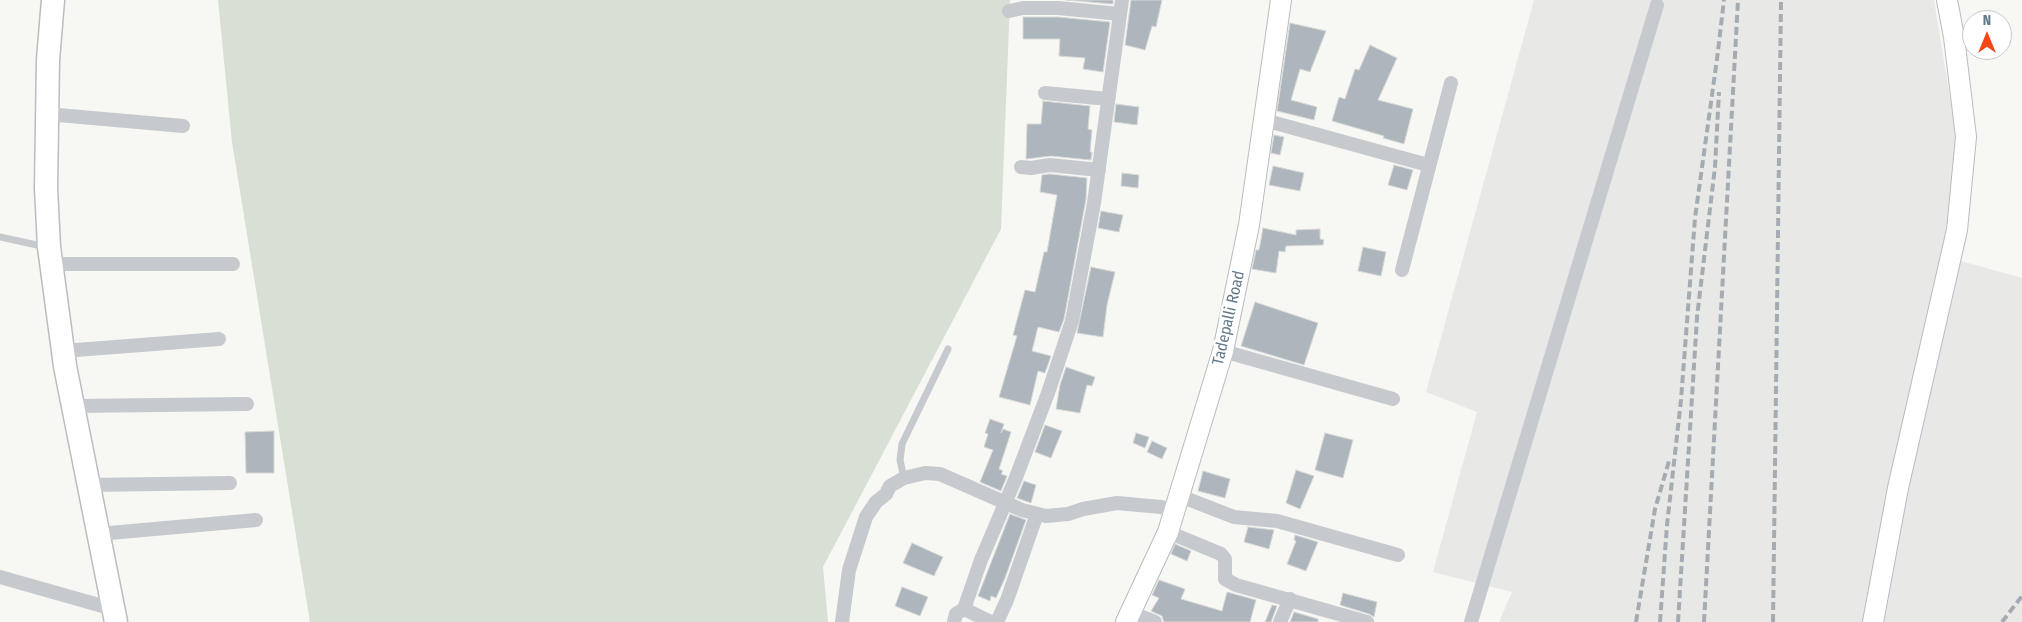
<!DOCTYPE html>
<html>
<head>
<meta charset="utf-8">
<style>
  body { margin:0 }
  #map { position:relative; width:2022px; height:622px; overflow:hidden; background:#f7f7f3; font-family:"Fira Sans Condensed",sans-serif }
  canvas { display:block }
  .north { position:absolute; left:1962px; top:10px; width:50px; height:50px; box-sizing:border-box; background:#fff; border:1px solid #c1c9cf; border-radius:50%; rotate:0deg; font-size:14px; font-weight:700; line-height:20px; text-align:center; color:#637888 }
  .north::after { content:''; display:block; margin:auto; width:18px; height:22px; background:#f44616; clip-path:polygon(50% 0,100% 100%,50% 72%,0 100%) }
</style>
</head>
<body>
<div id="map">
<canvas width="2022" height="622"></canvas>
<div class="north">N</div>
</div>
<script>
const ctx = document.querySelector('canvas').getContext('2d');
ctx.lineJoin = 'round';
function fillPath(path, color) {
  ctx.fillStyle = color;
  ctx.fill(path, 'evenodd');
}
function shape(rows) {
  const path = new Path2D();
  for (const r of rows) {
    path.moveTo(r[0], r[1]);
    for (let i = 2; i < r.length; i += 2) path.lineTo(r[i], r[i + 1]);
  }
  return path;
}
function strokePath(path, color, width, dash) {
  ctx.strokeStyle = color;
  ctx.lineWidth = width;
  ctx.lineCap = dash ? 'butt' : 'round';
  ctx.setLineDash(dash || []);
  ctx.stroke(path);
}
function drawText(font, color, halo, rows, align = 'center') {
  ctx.font = font + ' "Fira Sans Condensed",sans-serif';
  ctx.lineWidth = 5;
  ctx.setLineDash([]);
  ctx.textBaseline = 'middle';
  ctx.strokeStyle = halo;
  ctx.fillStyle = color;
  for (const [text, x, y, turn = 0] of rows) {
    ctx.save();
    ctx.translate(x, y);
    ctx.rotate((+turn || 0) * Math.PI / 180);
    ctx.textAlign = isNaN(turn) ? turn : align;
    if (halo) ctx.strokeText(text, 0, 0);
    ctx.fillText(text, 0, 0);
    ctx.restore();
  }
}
const built = shape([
  [1534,0,1934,0,1957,141,1943,256,2022,278,2022,622,1499,622,1512,592,1433,572,1477,412,1426,392]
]);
const green = shape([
  [218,0,1010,0,1001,229,823,567,828,622,310,622,232,142]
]);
const building = shape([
  [1066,0,1113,0,1113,4,1066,0],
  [1131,0,1162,0,1156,27,1152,26,1145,50,1125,45,1131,0],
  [1023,17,1058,17,1110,22,1103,72,1083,69,1085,58,1059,56,1060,39,1023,39,1023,17],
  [1290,23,1326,31,1310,72,1300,69,1291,100,1317,107,1314,120,1277,111,1290,23],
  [1370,45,1397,58,1378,100,1413,109,1404,144,1383,138,1384,136,1332,121,1339,97,1345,99,1355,69,1359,70,1370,45],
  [1043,101,1090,106,1088,129,1092,130,1090,152,1092,152,1091,160,1051,156,1026,159,1027,124,1041,124,1043,101],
  [1116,104,1139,107,1137,125,1114,122,1116,104],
  [1274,135,1284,137,1280,155,1271,153,1274,135],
  [1394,165,1413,170,1407,190,1388,185,1394,165],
  [1273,166,1304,173,1300,191,1269,185,1273,166],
  [1122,173,1139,175,1138,188,1121,186,1122,173],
  [1050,174,1087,178,1086,199,1064,319,1059,332,1038,327,1032,351,1051,356,1045,373,1038,371,1030,405,999,397,1017,336,1013,335,1025,290,1035,292,1044,252,1047,252,1057,195,1040,192,1042,175,1050,174],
  [1101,211,1123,215,1119,232,1098,228,1101,211],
  [1263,228,1296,235,1296,230,1320,229,1320,239,1324,240,1323,245,1286,246,1285,252,1279,251,1276,273,1252,269,1256,250,1259,250,1263,228],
  [1363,247,1386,252,1381,276,1358,271,1363,247],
  [1091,267,1115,272,1107,305,1103,337,1077,333,1091,267],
  [1255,302,1318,323,1304,365,1241,346,1255,302],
  [1066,367,1095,377,1092,386,1087,385,1080,413,1056,409,1060,385,1066,367],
  [990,419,1004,424,1001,433,1003,429,1011,432,999,469,1003,471,1001,474,1007,476,1001,491,980,482,993,450,984,447,988,434,985,433,990,419],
  [1045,425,1062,431,1051,458,1035,452,1045,425],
  [274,431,274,473,246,473,245,432,274,431],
  [1136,433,1149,437,1145,448,1133,443,1136,433],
  [1325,433,1353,440,1343,478,1315,470,1325,433],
  [1152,441,1167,448,1162,459,1147,452,1152,441],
  [1296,470,1314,476,1300,509,1286,503,1296,470],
  [1203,471,1230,479,1225,498,1198,491,1203,471],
  [1024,481,1036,485,1031,503,1017,498,1024,481],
  [1010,514,1026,520,1005,578,996,598,991,596,990,601,978,596,1010,514],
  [1248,527,1274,530,1269,549,1244,542,1248,527],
  [1295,535,1318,542,1306,571,1287,564,1296,541,1294,540,1295,535],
  [912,543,943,557,934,576,903,563,912,543],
  [1175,544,1191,551,1187,561,1171,554,1175,544],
  [1159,580,1185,589,1181,599,1222,611,1227,592,1256,600,1250,622,1164,622,1162,616,1151,611,1159,598,1152,595,1159,580],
  [902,587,928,597,920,616,895,606,902,587],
  [1343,593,1377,602,1374,617,1369,614,1340,605,1343,593],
  [1272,605,1277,606,1271,622,1265,622,1272,605],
  [1294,612,1318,619,1318,622,1290,622,1294,612]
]);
const lane = shape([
  [0,237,46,247],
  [904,478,900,460,902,444,948,349]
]);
const street = shape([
  [1009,11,1023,8,1058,8,1120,14],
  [1045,93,1108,99],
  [47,114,183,126],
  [1264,120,1428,165],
  [1021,167,1031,168,1050,165,1099,170],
  [51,264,233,264],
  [1402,270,1451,83],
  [63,351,219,339],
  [1223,351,1393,399],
  [73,406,247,404],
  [88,485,230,483],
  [1180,496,1234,517,1277,521,1398,555],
  [1168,532,1221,554,1225,559,1225,579,1236,585,1367,622],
  [98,534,256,520],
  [0,577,113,609],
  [964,609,991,622],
  [1130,612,1155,622],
  [842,622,849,570,866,517,876,502,886,494,890,486,904,478,925,473,940,474,1022,510,1046,516,1068,514,1083,509,1117,503,1161,507,1175,511],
  [954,622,956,614,964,609,981,560,1015,480,1048,393,1072,321,1094,203,1122,0],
  [997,622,1007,600,1037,514],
  [1280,622,1290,599],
  [1471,622,1657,5]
]);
const secondary = shape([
  [1126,622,1168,532,1223,351,1249,225,1281,0],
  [1873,622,1898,488,1957,230,1966,137,1954,37,1947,0]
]);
const primary = shape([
  [53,0,48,60,46,188,49,247,65,366,116,622]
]);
const rail = shape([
  [1636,622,1655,509,1669,461],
  [1660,622,1667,525,1681,400,1695,218,1717,59,1724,0],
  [1678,622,1697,317,1715,167,1719,92],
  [1704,622,1738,0],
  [1773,622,1781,0],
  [2002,622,2022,596]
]);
const streetNames = [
  ["Tadepalli Road",1229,318,-77]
];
fillPath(built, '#e8e9e7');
fillPath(green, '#d8dfd4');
fillPath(building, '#adb6bc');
strokePath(building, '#d8d8d6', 1);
strokePath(secondary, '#b6bcc1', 22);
strokePath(primary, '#b9bdc1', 25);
strokePath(lane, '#c6cace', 7);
strokePath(street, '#c6cace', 14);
strokePath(secondary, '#fff', 20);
strokePath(primary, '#fff', 22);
strokePath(rail, '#a4abb1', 4, [8, 4]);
drawText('16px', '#637888', '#fff', streetNames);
</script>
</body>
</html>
